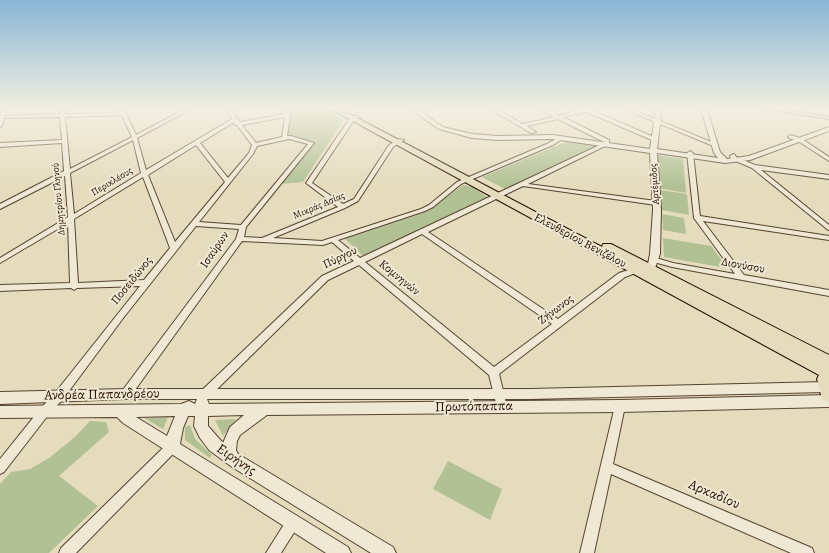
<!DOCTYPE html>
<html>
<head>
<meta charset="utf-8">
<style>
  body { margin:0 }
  canvas { display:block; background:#e5dcbd }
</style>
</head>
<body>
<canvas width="829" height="553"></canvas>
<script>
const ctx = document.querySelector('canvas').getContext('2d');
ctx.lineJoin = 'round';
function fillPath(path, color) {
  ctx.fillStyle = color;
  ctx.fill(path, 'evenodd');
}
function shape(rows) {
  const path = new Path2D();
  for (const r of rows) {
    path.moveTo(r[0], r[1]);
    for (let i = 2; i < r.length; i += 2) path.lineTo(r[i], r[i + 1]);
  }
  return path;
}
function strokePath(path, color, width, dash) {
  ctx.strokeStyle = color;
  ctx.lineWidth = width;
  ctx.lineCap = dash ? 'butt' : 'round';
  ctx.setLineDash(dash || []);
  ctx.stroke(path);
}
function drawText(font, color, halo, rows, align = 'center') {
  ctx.font = font + ' Alegreya,serif';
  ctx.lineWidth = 4;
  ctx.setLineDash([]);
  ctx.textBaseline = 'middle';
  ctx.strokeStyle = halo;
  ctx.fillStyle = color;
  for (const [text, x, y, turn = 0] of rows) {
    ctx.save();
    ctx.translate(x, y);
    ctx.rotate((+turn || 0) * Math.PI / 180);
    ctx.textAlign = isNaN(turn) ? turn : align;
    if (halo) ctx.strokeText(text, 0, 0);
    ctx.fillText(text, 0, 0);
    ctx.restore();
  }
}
const green = shape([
  [285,109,326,109,344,120,303,182,279,184,316,142,286,135,291,115],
  [568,141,598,145,505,189,482,177],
  [657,155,683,159,686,193,659,188],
  [463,185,472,187,487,197,363,256,344,238,428,211],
  [660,190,687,194,689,215,661,210],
  [662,214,684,218,686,234,663,230],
  [663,238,711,246,727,267,726,268,664,257],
  [168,417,163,429,144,418],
  [236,419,223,436,215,420],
  [90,421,106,422,109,432,59,476,98,506,49,553,0,553,0,484,11,472,30,469,49,458,75,437],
  [190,425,195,439,212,455,210,458,185,440,185,427],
  [448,461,502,489,490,520,433,489]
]);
const minor = shape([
  [2,109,6,109,5,116,60,114,60,109,64,109,65,114,120,113,119,109,124,109,136,135,185,109,191,109,137,138,146,170,232,119,225,109,230,109,240,122,285,114,280,109,285,109,290,115,287,136,291,136,314,143,246,227,244,237,262,238,338,207,306,183,350,118,356,116,360,117,354,120,312,183,343,204,354,199,389,145,399,139,404,140,393,147,358,201,345,208,273,238,322,241,421,209,429,205,457,182,549,143,559,137,564,138,553,145,461,184,433,207,425,211,338,240,360,258,604,143,604,142,558,119,527,126,536,132,531,133,490,109,496,109,523,124,554,117,540,109,547,109,559,116,581,109,589,109,656,138,656,140,652,140,586,112,563,117,609,140,609,144,528,184,656,201,659,203,656,205,523,186,428,232,558,319,619,273,635,268,639,270,638,272,625,277,499,374,507,407,506,410,502,412,498,410,497,407,489,375,359,265,328,280,208,398,204,399,200,398,199,395,200,392,322,276,354,261,332,242,323,245,242,241,130,397,126,398,122,397,121,394,122,391,236,239,239,229,196,226,124,317,63,399,49,414,4,472,0,474,0,459,41,408,55,393,140,286,77,288,74,290,71,288,0,291,0,285,70,283,68,223,0,263,0,258,68,217,65,176,0,209,0,204,64,171,62,143,0,147,0,143,62,140,60,117,4,118,2,126,0,127,0,116,2,109],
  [122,115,132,137,70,169,65,117,122,115],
  [285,117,282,137,256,143,242,125,285,117],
  [234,122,235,125,237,125,252,145,249,153,228,178,200,143,234,122],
  [289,139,308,144,241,225,199,222,253,154,257,146,289,139],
  [133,140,141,173,74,214,70,173,133,140],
  [196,145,225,182,175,242,148,175,196,145],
  [143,177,170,248,144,280,78,283,74,219,143,177],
  [422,234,552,324,494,367,365,262,422,234],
  [425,109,421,111,419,110,419,109,425,109],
  [624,109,631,109,716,144,711,145,624,109],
  [765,109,780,109,829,117,829,119,765,109],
  [791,135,802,139,829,157,829,161,798,141,789,138,788,137,791,135],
  [690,151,693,153,700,216,829,236,829,240,703,221,744,275,829,290,829,296,672,267,650,261,649,259,650,257,653,257,673,263,735,274,694,218,687,153,690,151],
  [733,154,735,155,736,157,755,165,829,175,829,179,761,170,829,225,829,230,827,229,752,168,731,159,730,156,733,154],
  [620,401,624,403,625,406,613,464,812,548,814,553,791,553,611,474,594,553,580,553,615,406,616,403,620,401],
  [172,442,176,443,178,447,176,451,76,553,59,553,61,548,168,443,172,442],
  [293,516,298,518,300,523,281,553,266,553,288,518,293,516]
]);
const tertiary = shape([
  [410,109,417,109,443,127,472,134,498,136,553,135,650,149,656,109,662,109,657,149,718,158,714,153,701,109,707,109,720,152,727,159,749,156,829,127,829,131,750,160,725,163,657,153,661,210,660,254,655,268,641,272,636,269,638,267,648,264,650,254,653,210,650,153,553,139,498,140,472,138,439,129,410,109],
  [826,382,829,383,829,391,826,392,530,399,207,399,209,404,620,400,829,395,829,407,620,412,267,415,240,435,237,441,236,450,238,454,393,547,396,553,371,553,232,467,209,450,200,438,194,426,195,416,188,416,183,428,180,444,348,547,351,553,326,553,123,423,117,417,0,418,0,406,181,404,189,401,195,404,197,399,126,399,0,404,0,392,126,389,530,389,826,382],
  [244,415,230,427,223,443,208,426,208,416,244,415],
  [175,416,167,436,136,417,175,416]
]);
const primary = shape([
  [331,109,340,109,602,247,603,244,611,244,829,355,829,402,823,400,821,395,817,379,819,375,331,109]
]);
const farStreetnames = [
  ["Περικλέους",112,182,-31],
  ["Αρτέμιδος",655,184,-94],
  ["Δημητρίου Γληνού",59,199,-95],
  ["Μικράς Ασίας",319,206,-23]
];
const streetNames = [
  ["Ελευθερίου Βενιζέλου",580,241,28],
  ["Ισαύρων",215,250,-56],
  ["Πύργου",340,258,-26],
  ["Διονύσου",743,266,10],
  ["Κομνηνών",399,278,39],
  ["Ποσειδώνος",132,281,-51],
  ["Ζήνωνος",556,310,-37]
];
const nearStreetnames = [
  ["Ανδρέα Παπανδρέου",102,395,-1],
  ["Πρωτόπαππα",474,407,-1],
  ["Ειρήνης",236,460,34],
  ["Αρκαδίου",714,495,23]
];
fillPath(green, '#b1c193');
strokePath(minor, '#57432f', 2);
strokePath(tertiary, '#57432f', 2);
strokePath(primary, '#281000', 2);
fillPath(minor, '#eee8d4');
fillPath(tertiary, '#eee8d4');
fillPath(primary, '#e5dcbd');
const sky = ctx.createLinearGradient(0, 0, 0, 187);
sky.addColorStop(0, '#88b6d5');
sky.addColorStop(0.58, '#f3efe1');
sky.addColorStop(1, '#f3efe100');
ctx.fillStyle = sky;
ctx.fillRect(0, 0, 829, 187);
drawText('10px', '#281000', '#eee8d4', farStreetnames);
drawText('12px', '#281000', '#eee8d4', streetNames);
drawText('14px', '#281000', '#eee8d4', nearStreetnames);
</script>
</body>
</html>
